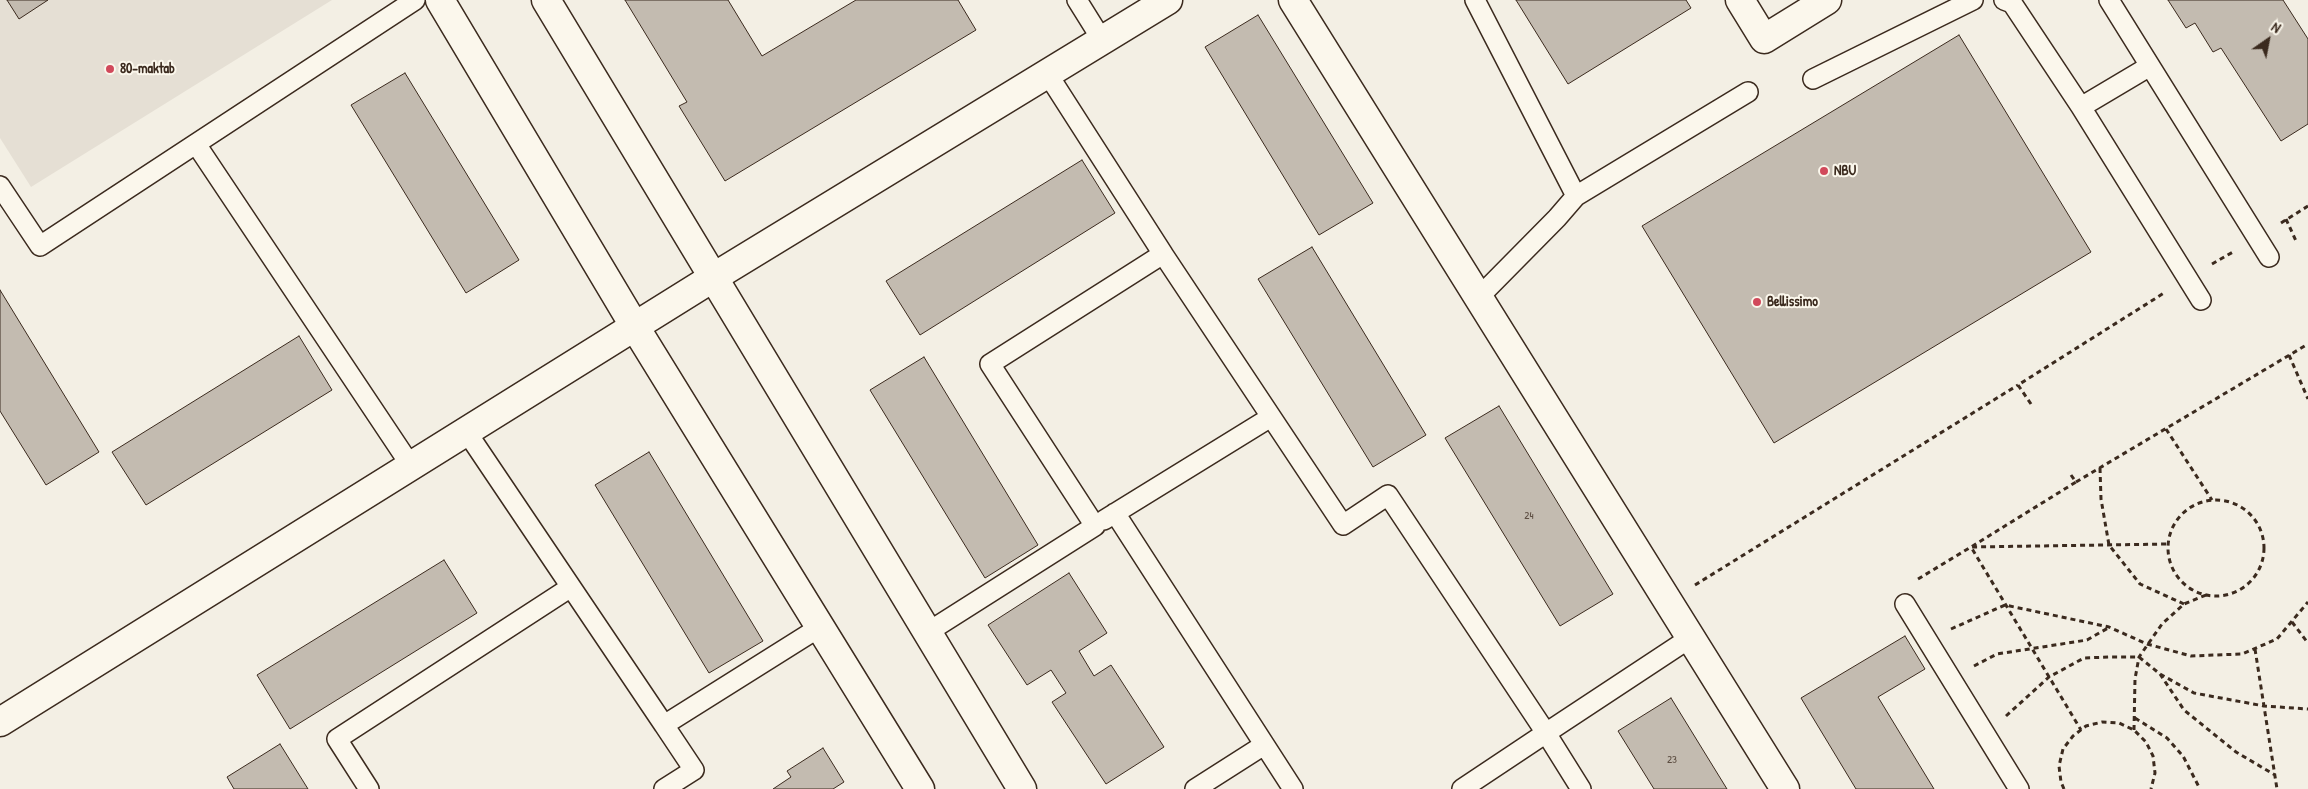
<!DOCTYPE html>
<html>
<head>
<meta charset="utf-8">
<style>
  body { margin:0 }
  #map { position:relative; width:2308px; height:789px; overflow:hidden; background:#f3efe4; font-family:"Patrick Hand",sans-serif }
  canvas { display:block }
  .north { position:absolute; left:2243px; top:15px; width:50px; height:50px; -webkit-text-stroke:4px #fbf7ec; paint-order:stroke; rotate:33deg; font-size:14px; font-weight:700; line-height:20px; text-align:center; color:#3b2a1e }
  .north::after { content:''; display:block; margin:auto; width:18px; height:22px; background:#3b2a1e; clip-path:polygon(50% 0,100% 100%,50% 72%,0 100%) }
</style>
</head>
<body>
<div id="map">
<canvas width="2308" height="789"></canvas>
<div class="north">N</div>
</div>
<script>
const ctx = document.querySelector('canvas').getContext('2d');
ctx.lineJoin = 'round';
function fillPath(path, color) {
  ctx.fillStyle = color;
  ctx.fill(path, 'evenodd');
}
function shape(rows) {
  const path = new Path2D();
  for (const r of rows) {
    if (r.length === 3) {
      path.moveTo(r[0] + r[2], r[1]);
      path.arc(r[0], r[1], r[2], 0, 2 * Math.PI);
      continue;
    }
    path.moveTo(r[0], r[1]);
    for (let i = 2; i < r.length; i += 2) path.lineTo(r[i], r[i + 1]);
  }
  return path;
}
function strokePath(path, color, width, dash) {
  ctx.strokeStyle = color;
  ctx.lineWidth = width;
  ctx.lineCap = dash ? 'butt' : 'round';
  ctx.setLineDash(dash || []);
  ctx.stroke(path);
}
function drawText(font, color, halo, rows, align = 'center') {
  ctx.font = font + ' "Patrick Hand",sans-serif';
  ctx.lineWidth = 4;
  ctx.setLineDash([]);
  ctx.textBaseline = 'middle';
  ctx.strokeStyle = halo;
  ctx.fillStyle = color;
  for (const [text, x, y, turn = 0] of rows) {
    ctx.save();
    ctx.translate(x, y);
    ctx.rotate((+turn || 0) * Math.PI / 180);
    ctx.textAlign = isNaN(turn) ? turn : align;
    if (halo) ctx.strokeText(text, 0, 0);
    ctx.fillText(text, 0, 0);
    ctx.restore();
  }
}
const built = shape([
  [0,0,332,0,31,187,0,138]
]);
const building = shape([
  [7,0,48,0,19,19,7,0],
  [625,0,728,0,762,56,856,0,958,0,976,30,725,181,679,106,687,102,625,0],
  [1516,0,1686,0,1691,8,1568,84,1516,0],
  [2168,0,2283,0,2308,39,2308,124,2281,141,2221,48,2213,52,2195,23,2186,28,2168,0],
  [1258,15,1373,203,1319,235,1205,47,1258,15],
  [1959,35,2091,252,1774,443,1642,226,1959,35],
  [405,73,519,260,466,293,351,105,405,73],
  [1082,160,1115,213,920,335,886,281,1082,160],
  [1312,247,1426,435,1373,467,1258,279,1312,247],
  [0,290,99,452,46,485,0,411,0,290],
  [299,336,332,390,146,505,112,452,299,336],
  [924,357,1038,545,985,578,870,390,924,357],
  [1499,406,1613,594,1560,626,1445,438,1499,406],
  [649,452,763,641,709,673,595,485,649,452],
  [444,560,477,613,290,729,257,675,444,560],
  [1069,573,1107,633,1079,651,1094,676,1111,665,1164,747,1106,784,1052,702,1066,693,1051,670,1027,685,988,625,1069,573],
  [1905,636,1925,669,1878,697,1934,789,1856,789,1801,698,1905,636],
  [1671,698,1727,789,1654,789,1618,731,1671,698],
  [280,744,308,789,234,789,227,777,280,744],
  [823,748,844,782,833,789,773,789,791,777,787,771,823,748]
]);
const path = shape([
  [2286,219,2296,241],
  [2281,223,2308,206],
  [2212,264,2233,252],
  [2289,355,2308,399],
  [2031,404,2018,385,2164,293],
  [2166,429,2212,500],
  [2100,468,2101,499,2109,545,2140,584,2184,604],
  [2071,475,2076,482,1971,547,2081,730],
  [2076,482,2308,344],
  [2216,548,48],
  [1918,579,1971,547,2169,544],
  [1695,585,2018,385],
  [2292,622,2308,643],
  [1951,629,2005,605,2109,627,2147,644,2191,656,2242,654,2277,639,2308,602],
  [2255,649,2277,789],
  [1974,666,1997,654,2087,640,2108,628],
  [2160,674,2184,710,2236,752,2275,775],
  [2006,716,2049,677,2084,658,2109,657,2139,657,2160,674,2194,693,2264,706,2308,709],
  [2135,718,2167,738,2183,756,2200,789],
  [2134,730,2135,679,2139,657,2162,624,2184,604,2206,595],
  [2064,789,2061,782,2059,766,2063,749,2073,736,2086,726,2102,722,2119,723,2134,730,2146,742,2153,756,2155,773,2151,789]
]);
const lane = shape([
  [1077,0,1102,40],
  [1475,0,1576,196,1557,218,1478,298],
  [2004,0,2012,3,2081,107,2201,300],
  [2109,0,2269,257],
  [1813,79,1973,0],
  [2081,107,2150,66],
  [196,144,411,466],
  [0,186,40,246,415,0],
  [1576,196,1748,92],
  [1163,254,1343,525,1388,495,1546,733,1690,638],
  [466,431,664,725,820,627],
  [1115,513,1293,789],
  [1104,520,1271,417],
  [1905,604,2019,789],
  [928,632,1095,526,990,364,1163,254,1047,73],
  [664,725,694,770,664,789],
  [369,789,337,739,571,587],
  [1195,789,1264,745],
  [1462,789,1546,733,1581,789]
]);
const street = shape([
  [1293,0,1785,789],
  [1740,0,1764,39,1827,0],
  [0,722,714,277,1168,0]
]);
const secondary = shape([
  [440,0,635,327,920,789],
  [546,0,1022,789]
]);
const markers = [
  [110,69,5,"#d1495b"],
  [1824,171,5,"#d1495b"],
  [1757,302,5,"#d1495b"]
];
const numberNames = [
  ["24",1529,516],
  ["23",1672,760]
];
const poiNames = [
  ["80-maktab",120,69],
  ["NBU",1834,171],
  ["Bellissimo",1767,302]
];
fillPath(built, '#e5dfd4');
fillPath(building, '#c3bbb0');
strokePath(building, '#3b2a1e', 1);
strokePath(lane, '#3b2a1e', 22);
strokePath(street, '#3b2a1e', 31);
strokePath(secondary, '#3b2a1e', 31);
strokePath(path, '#3b2a1e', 3, [5, 4]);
strokePath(lane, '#fbf7ec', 19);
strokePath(street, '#fbf7ec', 28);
strokePath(secondary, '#fbf7ec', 28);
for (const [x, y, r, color] of markers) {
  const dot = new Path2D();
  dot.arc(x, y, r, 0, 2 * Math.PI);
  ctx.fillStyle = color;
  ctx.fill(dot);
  strokePath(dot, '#fbf7ec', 2);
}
drawText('11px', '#5d4e42', null, numberNames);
drawText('bold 14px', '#3b2a1e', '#fbf7ec', poiNames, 'left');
</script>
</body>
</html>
